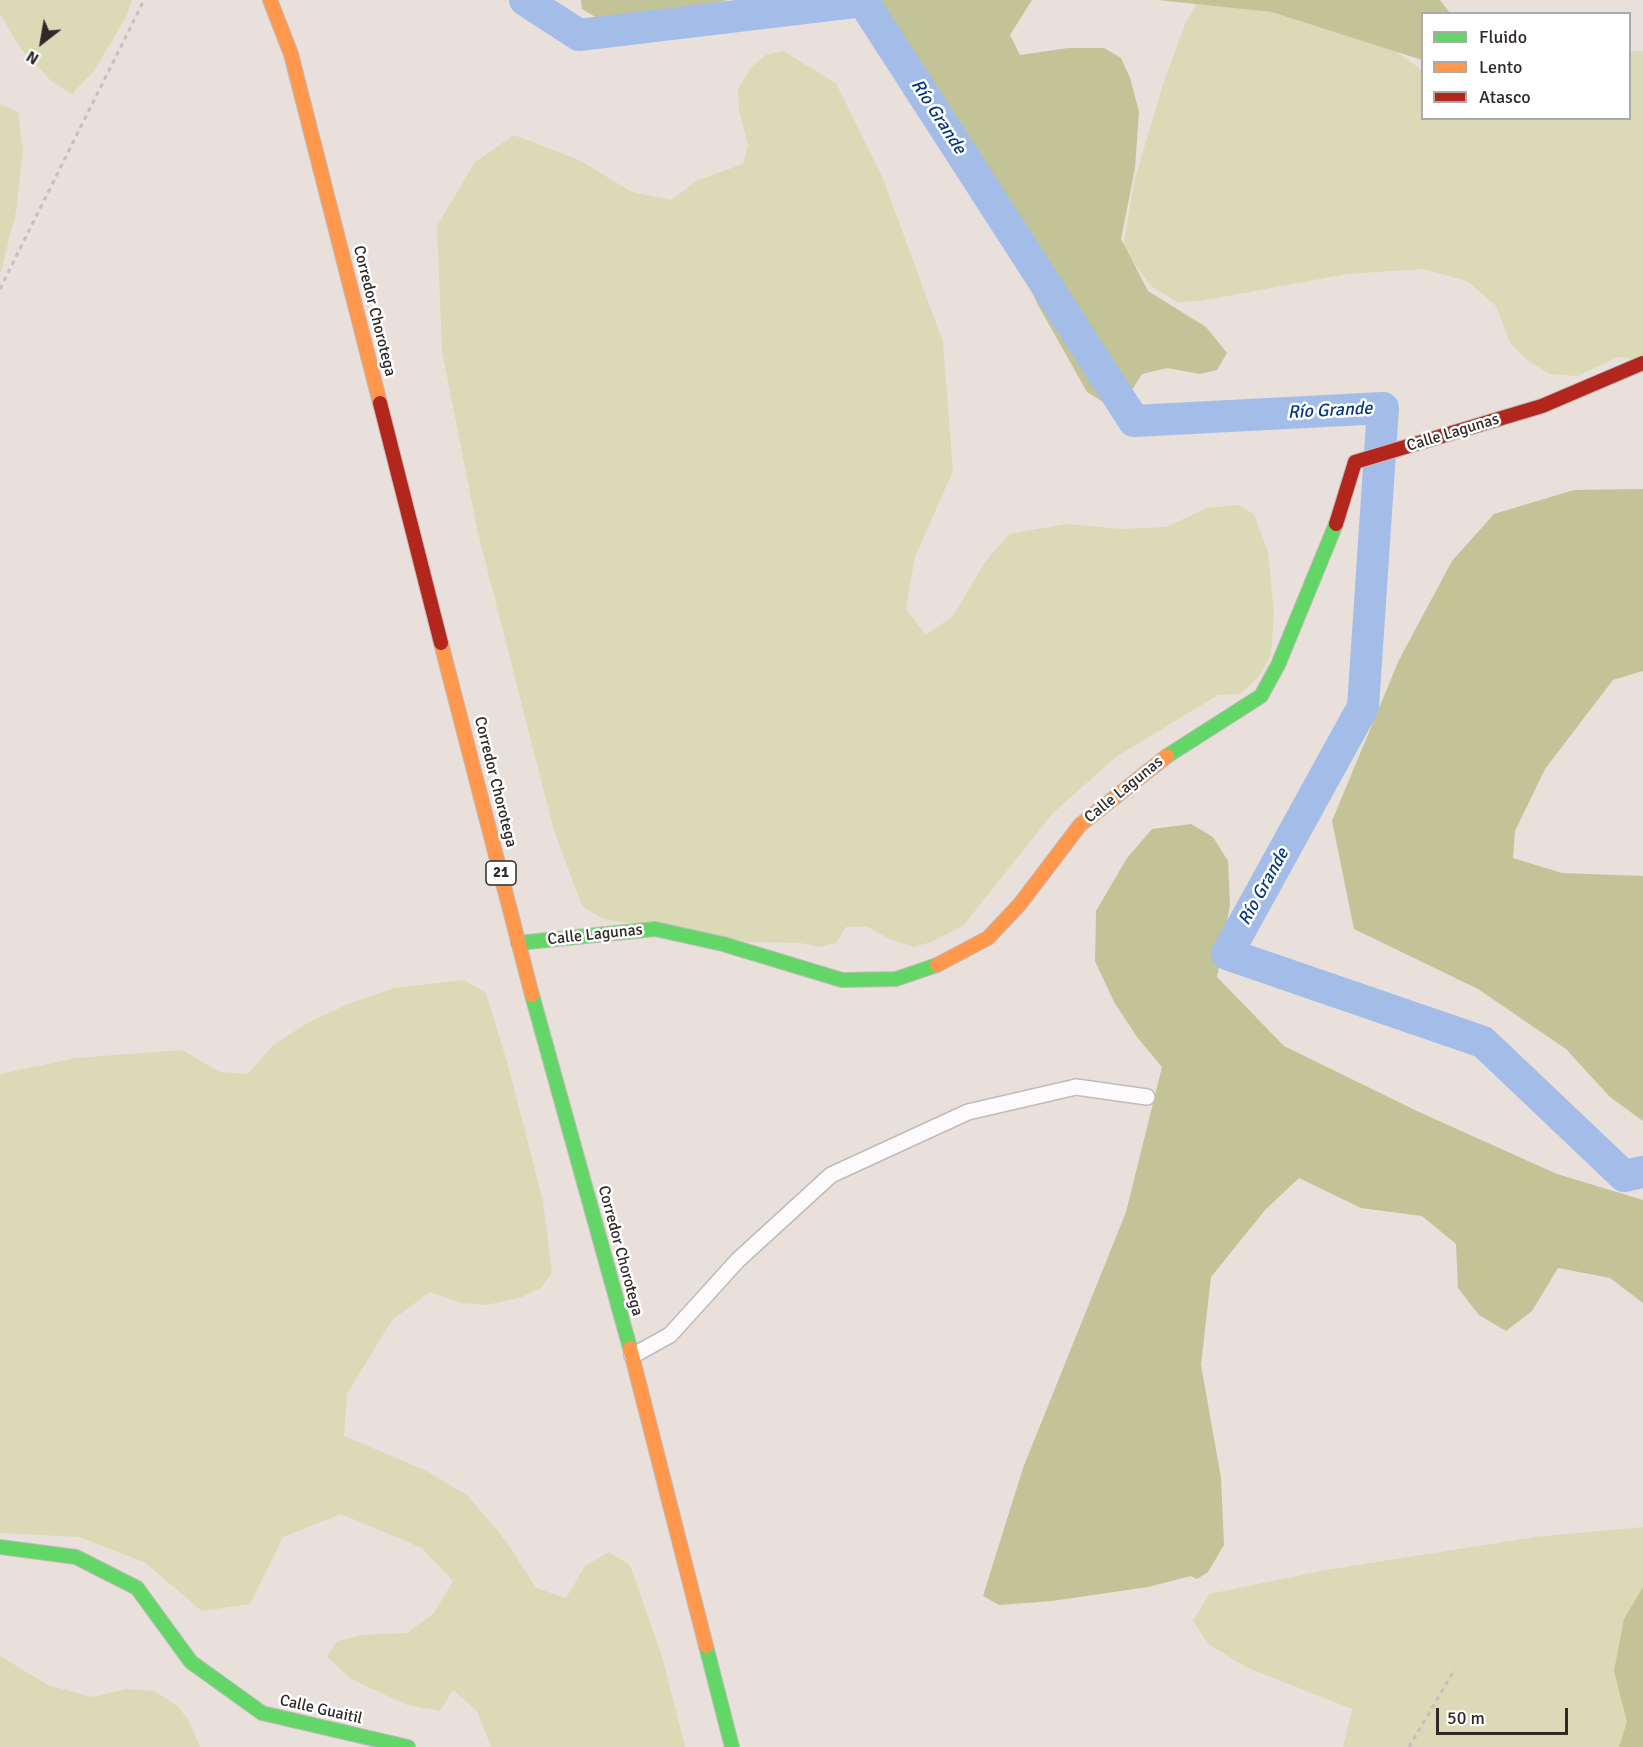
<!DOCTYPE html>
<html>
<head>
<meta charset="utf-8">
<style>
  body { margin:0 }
  #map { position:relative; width:1643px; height:1747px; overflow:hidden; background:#e9e0dc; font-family:Signika,sans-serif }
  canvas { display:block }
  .legend { position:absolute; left:1421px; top:12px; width:210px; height:108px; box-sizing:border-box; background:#fff; border:2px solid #aca9a9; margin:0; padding:8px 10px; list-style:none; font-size:18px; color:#2f2927 }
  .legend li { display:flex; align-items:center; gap:12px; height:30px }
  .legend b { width:30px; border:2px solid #aca9a9 }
  .north { position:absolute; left:12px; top:12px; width:60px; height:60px; -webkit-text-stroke:4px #fff; paint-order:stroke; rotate:211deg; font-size:16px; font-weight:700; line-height:24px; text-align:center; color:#2f2927 }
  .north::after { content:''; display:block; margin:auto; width:21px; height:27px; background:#2f2927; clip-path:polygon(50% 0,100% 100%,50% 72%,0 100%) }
  .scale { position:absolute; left:1436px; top:1708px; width:132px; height:27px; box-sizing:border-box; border:3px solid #2f2927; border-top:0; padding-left:8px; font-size:18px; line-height:21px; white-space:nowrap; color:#2f2927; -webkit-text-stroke:4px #fff; paint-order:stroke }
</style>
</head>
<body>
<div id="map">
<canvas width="1643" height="1747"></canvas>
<ul class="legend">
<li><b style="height:8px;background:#63d668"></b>Fluido</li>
<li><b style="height:8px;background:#ff974d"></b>Lento</li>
<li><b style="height:8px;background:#b3261e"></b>Atasco</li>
</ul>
<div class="north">N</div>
<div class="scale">50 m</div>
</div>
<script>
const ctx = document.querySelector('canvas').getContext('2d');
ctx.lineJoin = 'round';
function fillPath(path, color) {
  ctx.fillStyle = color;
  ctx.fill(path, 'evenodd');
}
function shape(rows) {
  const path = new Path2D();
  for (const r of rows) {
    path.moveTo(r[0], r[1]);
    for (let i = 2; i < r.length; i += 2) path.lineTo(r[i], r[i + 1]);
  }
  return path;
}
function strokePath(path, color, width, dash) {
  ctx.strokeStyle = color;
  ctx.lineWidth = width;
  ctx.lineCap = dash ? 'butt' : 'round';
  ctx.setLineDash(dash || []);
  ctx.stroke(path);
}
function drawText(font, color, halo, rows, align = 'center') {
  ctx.font = font + ' Signika,sans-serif';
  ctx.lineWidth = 5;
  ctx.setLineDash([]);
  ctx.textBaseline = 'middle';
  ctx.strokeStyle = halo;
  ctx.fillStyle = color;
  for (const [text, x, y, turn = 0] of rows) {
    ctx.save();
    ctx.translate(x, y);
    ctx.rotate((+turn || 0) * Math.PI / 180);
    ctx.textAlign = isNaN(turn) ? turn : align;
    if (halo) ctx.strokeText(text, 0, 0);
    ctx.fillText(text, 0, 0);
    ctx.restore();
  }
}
const green = shape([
  [0,0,132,0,126,17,94,71,72,94,51,81,20,48,0,14],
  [1242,1,1384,43,1422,70,1422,118,1630,118,1630,51,1643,51,1643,360,1618,357,1577,376,1550,374,1528,361,1510,343,1496,306,1467,281,1423,269,1347,274,1200,301,1178,302,1151,286,1123,248,1134,182,1163,84,1185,24,1197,3],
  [783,51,836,83,882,176,943,342,953,471,915,557,906,609,926,635,953,616,985,562,1009,534,1066,524,1122,529,1166,527,1207,508,1238,505,1254,514,1268,552,1274,613,1271,655,1259,676,1240,694,1218,695,1116,757,1053,813,963,926,931,942,914,947,889,939,868,927,846,927,836,943,819,947,800,943,750,942,603,919,582,906,554,831,478,533,442,352,437,226,475,162,514,135,579,160,632,192,671,200,698,180,743,164,748,145,739,111,738,89,751,67,766,55],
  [0,104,18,112,23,151,16,212,0,275],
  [464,980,486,993,508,1065,543,1201,552,1272,542,1287,522,1297,487,1305,460,1303,430,1292,392,1320,347,1394,344,1436,425,1470,468,1496,506,1541,536,1588,566,1598,585,1566,609,1552,630,1565,662,1656,685,1747,491,1747,477,1711,453,1690,440,1711,407,1705,351,1679,327,1657,337,1641,362,1635,407,1633,434,1613,453,1581,422,1548,341,1514,283,1537,250,1604,202,1611,144,1562,79,1537,0,1533,0,1074,76,1058,182,1050,220,1072,248,1074,272,1046,307,1023,348,1004,394,988],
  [1643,1527,1643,1747,1343,1747,1352,1709,1246,1667,1208,1644,1193,1621,1209,1594,1326,1570,1535,1537],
  [0,1656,48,1685,92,1697,126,1689,154,1691,175,1704,188,1719,200,1747,0,1747]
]);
const forest = shape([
  [581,0,728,0,639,22,609,25,582,9],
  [866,0,1032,0,1010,35,1020,55,1068,48,1104,48,1121,58,1130,78,1139,112,1135,168,1121,239,1148,291,1206,327,1227,353,1217,370,1200,374,1167,368,1142,374,1122,406,1108,405,1087,392,1038,305,966,146,904,43],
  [1158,0,1440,0,1450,13,1422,14,1422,60,1272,12],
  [1643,489,1643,671,1613,680,1545,769,1515,831,1513,858,1562,873,1643,876,1643,1121,1610,1097,1566,1049,1478,989,1354,929,1332,821,1399,660,1452,561,1494,514,1574,490],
  [1191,824,1213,837,1228,861,1230,905,1217,977,1284,1046,1419,1112,1557,1174,1643,1200,1643,1303,1610,1278,1558,1268,1532,1311,1506,1331,1479,1315,1458,1288,1456,1244,1422,1216,1361,1208,1299,1178,1266,1209,1211,1277,1201,1365,1221,1478,1224,1545,1208,1572,1197,1579,1191,1576,1148,1587,1052,1601,999,1605,983,1596,1023,1468,1126,1212,1162,1067,1137,1037,1114,1002,1095,961,1096,911,1127,858,1152,829],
  [1643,1587,1643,1747,1619,1747,1627,1722,1614,1671,1624,1619]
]);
const river = shape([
  [525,0,579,35,863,1,1134,421,1383,408,1363,707,1227,954,1483,1042,1624,1176,1643,1172]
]);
const path = shape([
  [0,289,144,0],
  [1409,1747,1455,1669]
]);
const street = shape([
  [632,1356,670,1335,738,1260,831,1175,968,1112,1076,1087,1147,1097]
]);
const fast = shape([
  [1167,756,1261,696,1278,665,1336,524],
  [518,943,655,929,723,944,842,980,896,979,937,965],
  [532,995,630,1348],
  [0,1547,76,1557,137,1588,191,1662,262,1713,408,1747],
  [706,1646,732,1747]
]);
const slow = shape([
  [270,0,291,54,380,403],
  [441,643,532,995],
  [937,965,988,938,1020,904,1080,825,1167,756],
  [630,1348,706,1646]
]);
const jam = shape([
  [380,403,441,643],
  [1336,524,1355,462,1542,406,1643,363]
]);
const shields = [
  [501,873,30]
];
const shieldNames = [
  ["21",501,873]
];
const streetNames = [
  ["Corredor Chorotega",374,311,76],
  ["Calle Lagunas",1453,433,-17],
  ["Corredor Chorotega",495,782,76],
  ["Calle Lagunas",1124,790,-39],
  ["Calle Lagunas",595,935,-6],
  ["Corredor Chorotega",620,1251,75],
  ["Calle Guaitil",321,1710,13]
];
const waterNames = [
  ["Río Grande",938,117,57],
  ["Río Grande",1330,411,-3],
  ["Río Grande",1264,887,-61]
];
fillPath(green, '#dbdab7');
fillPath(forest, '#c2c396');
strokePath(river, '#a3bde8', 32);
strokePath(street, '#c1bbb7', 18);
strokePath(fast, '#c1bbb7', 16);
strokePath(slow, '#c1bbb7', 16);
strokePath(jam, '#c1bbb7', 16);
strokePath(path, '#c3c1bf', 3, [4.5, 4.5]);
strokePath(street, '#fcfafa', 15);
strokePath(fast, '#63d668', 14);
strokePath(slow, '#ff974d', 14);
strokePath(jam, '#b3261e', 14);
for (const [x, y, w] of shields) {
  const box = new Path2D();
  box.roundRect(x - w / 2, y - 12, w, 24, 4.5);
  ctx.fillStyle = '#fff';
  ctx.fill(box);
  strokePath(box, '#2f2927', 1.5);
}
drawText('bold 15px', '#2f2927', null, shieldNames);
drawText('16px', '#2f2927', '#fff', streetNames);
drawText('italic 18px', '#063880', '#fff', waterNames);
</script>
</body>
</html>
